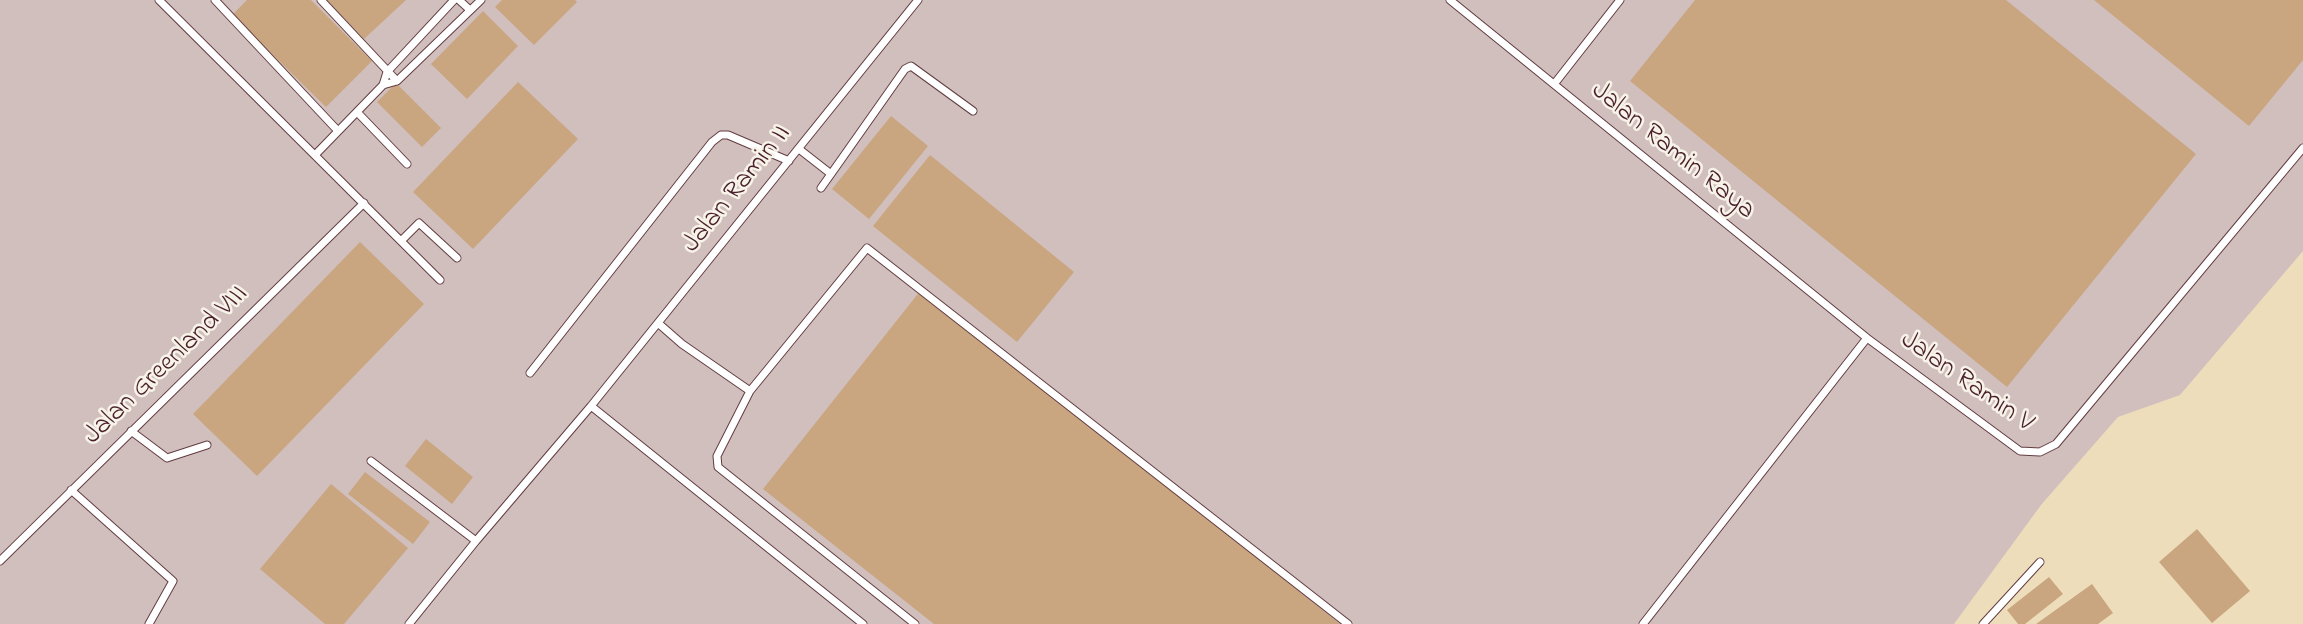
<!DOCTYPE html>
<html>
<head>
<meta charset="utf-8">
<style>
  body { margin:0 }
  canvas { display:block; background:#edb }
</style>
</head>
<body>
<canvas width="2303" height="624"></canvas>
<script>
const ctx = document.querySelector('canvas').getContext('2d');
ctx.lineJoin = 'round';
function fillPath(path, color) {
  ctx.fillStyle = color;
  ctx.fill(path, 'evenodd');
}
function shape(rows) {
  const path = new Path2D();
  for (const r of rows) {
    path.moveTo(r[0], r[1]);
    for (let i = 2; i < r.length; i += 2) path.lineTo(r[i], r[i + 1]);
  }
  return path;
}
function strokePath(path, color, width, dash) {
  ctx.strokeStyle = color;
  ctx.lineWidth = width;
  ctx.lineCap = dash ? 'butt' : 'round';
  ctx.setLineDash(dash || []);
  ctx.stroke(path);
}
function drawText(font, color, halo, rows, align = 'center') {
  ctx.font = font + ' "Indie Flower",sans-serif';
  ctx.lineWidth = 5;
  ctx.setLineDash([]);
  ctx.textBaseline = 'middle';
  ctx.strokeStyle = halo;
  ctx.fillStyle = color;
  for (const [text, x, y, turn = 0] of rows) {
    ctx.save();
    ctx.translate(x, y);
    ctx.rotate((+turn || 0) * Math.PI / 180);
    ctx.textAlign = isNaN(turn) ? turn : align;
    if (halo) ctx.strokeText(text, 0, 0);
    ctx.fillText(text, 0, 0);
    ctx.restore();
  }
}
const industrial = shape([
  [0,0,2303,0,2303,251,2180,395,2118,417,2041,505,1954,624,0,624]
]);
const building = shape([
  [247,0,311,0,372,61,326,107,232,15],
  [327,0,406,0,364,39],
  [502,0,575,0,577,2,534,45,495,7],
  [1695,0,2006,0,2196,154,2007,387,1630,81],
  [2094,0,2303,0,2303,60,2249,126],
  [483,11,518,46,467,99,431,64],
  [518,82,578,139,473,249,413,192],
  [396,83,441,128,422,147,377,102],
  [891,116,928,146,869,219,832,189],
  [930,155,1074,272,1017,342,873,226],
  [360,242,424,304,257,476,193,414],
  [921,290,1340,624,934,624,763,489],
  [426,439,473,477,452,504,405,466],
  [365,472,430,522,413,544,348,494],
  [331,484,408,548,344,624,325,624,260,569],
  [2197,529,2250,591,2212,623,2159,562],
  [2049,577,2063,594,2025,624,2018,624,2007,610],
  [2092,584,2113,613,2098,624,2036,624]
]);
const lane = shape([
  [159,0,440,280],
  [215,0,338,131],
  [321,0,397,81],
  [459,0,470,10],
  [1450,0,1867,338,2020,451,2040,452,2056,444,2303,148],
  [1555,83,1620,0],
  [383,85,387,72,454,0],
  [357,112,407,164],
  [799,149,831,174,905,69,911,66,973,111],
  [315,155,383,85,397,81,481,0],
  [821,188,831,174],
  [401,241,419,223,457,258],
  [658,323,682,344,750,391,717,456,718,467,915,624],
  [530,373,712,142,721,135,728,135,789,161],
  [750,391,867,248,1348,624],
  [591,406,863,624],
  [131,431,167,458,207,445],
  [371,461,476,541],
  [71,490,173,581,149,624],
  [0,561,364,203],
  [409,624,476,541,591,406,918,0],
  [1643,624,1867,338],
  [1983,624,2040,562]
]);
const streetNames = [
  ["Jalan Ramin Raya",1672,152,39],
  ["Jalan Ramin II",738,190,-51],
  ["Jalan Greenland VIII",167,366,-44],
  ["Jalan Ramin V",1966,383,35]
];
fillPath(industrial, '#d1bfbe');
fillPath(building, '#c9a680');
strokePath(lane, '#633c41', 9);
strokePath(lane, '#fff', 7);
drawText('27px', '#4a1f2b', '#f7f3e8', streetNames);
</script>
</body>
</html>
